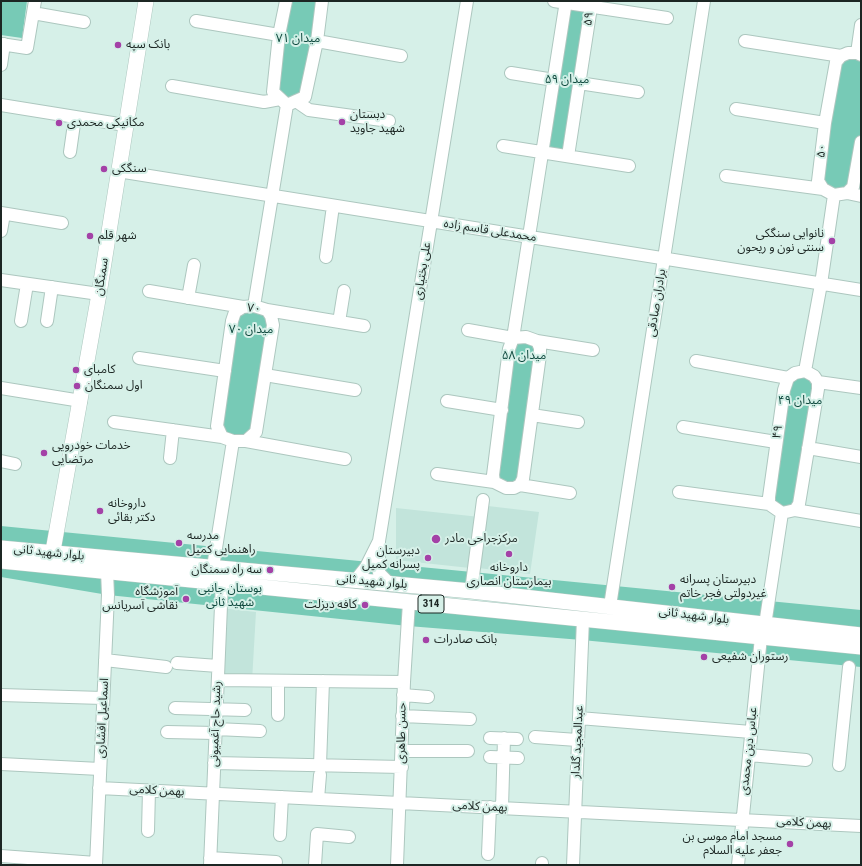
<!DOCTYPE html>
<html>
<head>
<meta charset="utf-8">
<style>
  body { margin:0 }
  #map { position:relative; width:862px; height:866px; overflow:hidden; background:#d6f0e8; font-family:"Roboto Condensed",sans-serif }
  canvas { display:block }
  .frame { position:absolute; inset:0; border:2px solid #1c2623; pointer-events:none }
</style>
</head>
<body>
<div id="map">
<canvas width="862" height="866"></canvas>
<div class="frame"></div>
</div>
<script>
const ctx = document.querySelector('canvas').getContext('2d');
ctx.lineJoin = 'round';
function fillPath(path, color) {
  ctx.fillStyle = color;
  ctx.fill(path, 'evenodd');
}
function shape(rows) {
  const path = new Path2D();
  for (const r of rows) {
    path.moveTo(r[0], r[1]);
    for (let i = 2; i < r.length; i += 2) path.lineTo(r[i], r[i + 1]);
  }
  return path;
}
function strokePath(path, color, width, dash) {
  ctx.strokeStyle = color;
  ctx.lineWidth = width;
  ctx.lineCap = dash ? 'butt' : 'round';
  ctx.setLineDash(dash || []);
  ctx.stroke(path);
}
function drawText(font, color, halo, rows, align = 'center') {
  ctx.font = font + ' "Roboto Condensed","Noto Sans Arabic",sans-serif';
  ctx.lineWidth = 4;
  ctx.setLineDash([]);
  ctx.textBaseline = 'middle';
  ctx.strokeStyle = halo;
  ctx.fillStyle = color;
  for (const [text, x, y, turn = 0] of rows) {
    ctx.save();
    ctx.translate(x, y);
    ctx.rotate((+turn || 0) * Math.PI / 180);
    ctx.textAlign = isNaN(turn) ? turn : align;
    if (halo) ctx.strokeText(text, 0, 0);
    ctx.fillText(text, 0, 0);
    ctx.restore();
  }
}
const built = shape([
  [488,506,539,512,530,574,478,568],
  [396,508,480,517,470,568,396,560],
  [221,608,256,612,252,681,218,680]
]);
const green = shape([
  [1,1,27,1,22,38,1,35],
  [286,1,322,1,305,97,287,105,273,92],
  [566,3,591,7,568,156,543,153],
  [861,55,861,142,847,193,823,189,836,62],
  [243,307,271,316,256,432,233,441,217,426,232,321],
  [537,341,520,485,494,482,511,344],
  [814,376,799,504,789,513,769,497,788,378],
  [1,526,861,610,861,627,765,625,1,548],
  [1,561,861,647,861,667,582,640,408,626,108,595,1,577]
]);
const minor = shape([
  [286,1,279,35,273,92,287,105,305,97,317,41,322,1],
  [554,1,667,18],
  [33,13,84,22],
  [196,21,279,35],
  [317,41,401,56],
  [745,41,841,56],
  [1,44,27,48,35,1],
  [857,53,861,25],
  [861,55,857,53,848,53,841,56,836,62,825,123,818,181,823,189,834,195,847,193,861,196],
  [1,65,4,44],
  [511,73,554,80],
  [579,83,638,92],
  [172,86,264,102,280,99],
  [296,101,309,110,389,121],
  [1,105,125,125],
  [736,109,825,123],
  [503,146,629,166],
  [70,152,75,117],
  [568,156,591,7],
  [118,171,861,290],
  [726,176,823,189],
  [847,193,853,187,861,142],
  [1,213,62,223],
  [1,231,4,214],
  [326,257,333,206],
  [1,280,99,294],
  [149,291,243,307],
  [188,298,194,265],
  [254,306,267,310,271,316,273,325,265,375,256,432,246,441,233,441,222,437,217,426,232,321,235,312,243,307,254,306],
  [254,306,287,105],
  [267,310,364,326],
  [21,321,27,284],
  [47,321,52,287],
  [339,322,344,291],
  [468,330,513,338,566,1],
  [526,337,537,341,540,348,540,355,523,479,520,485,514,488,506,488,494,482,493,475,509,349,513,338,526,337],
  [537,341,593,350],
  [139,358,225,371],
  [696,361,788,378],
  [805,371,814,376,818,382,818,389,799,504,795,510,782,513,769,504,769,497,784,390,788,378,795,373,805,371],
  [805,371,821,284,834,195],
  [265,375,355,390],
  [818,382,861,388],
  [1,388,81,401],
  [447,401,502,410],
  [532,415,578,422],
  [114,422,222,437],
  [683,427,776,442],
  [246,441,345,459],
  [808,448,861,457],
  [170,458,173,430],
  [1,461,15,464],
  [437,474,494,482],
  [520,485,570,493],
  [679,492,769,504],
  [795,510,861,521],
  [379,541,467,1],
  [213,567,233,441],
  [355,581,366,567,379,541,379,573,390,584],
  [471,591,483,500],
  [610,606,704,1],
  [765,625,782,513],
  [105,660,166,667],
  [177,663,218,666],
  [218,680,404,682],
  [278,681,278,715],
  [1,695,103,698],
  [403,695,428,697],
  [175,708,245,710],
  [402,716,470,719],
  [579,718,751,732],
  [216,729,260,731],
  [167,732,215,733],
  [535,737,577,740],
  [490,738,517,739],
  [402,751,468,751],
  [749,755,806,760],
  [490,757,518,758],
  [214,763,402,767],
  [1,764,100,769],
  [320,765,323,681],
  [839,765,849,667],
  [99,788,861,826],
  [318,799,320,775],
  [502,808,504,738],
  [148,831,149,790],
  [280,835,282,797],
  [488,854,490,807],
  [1,856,96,863],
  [210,858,276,862],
  [96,865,108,595,107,571],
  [210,865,222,582],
  [315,865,317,834,349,837],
  [397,865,404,682,409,602],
  [542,865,542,863],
  [573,865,583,619],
  [738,865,761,637]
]);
const major = shape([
  [1,548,471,591,861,635],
  [1,561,861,647],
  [51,562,99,294,146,1]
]);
const markers = [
  [118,45,4,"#a441a7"],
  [342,122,4,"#a441a7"],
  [59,123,4,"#a441a7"],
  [104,169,4,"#a441a7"],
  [90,236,4,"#a441a7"],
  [832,241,4,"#a441a7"],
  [76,370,4,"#a441a7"],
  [77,386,4,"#a441a7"],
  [44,453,4,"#a441a7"],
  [100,511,4,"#a441a7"],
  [436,539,5,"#a441a7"],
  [179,543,4,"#a441a7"],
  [509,554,4,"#a441a7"],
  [428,558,4,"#a441a7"],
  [270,570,4,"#a441a7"],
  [672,587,4,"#a441a7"],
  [186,599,4,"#a441a7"],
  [365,605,4,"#a441a7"],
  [426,640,4,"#a441a7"],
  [704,657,4,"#a441a7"],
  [790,844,4,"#a441a7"]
];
const shields = [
  [431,604,26]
];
const shieldNames = [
  ["314",431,604]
];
const streetNames = [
  ["۵۹",589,19,-83],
  ["۵۰",822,151,-83],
  ["محمدعلی قاسم زاده",490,231,9],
  ["علی بختیاری",423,271,-81],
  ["سمنگان",102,277,-81],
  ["برادران صادقی",657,303,-81],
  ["۷۰",254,309,6],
  ["۴۹",778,432,-81],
  ["بلوار شهید ثانی",49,553,6],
  ["بلوار شهید ثانی",372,582,5],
  ["بلوار شهید ثانی",694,616,7],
  ["اسماعیل افشاری",103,718,-87],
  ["رشید حاج آغمیونی",216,724,-88],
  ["حسن طاهری",402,733,-89],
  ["عبدالمجید گلدار",578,742,-87],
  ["عباس دین محمدی",749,751,-84],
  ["بهمن کلامی",157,791,3],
  ["بهمن کلامی",480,807,3],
  ["بهمن کلامی",804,823,3]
];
const parkNames = [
  ["میدان ۷۱",298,39],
  ["میدان ۵۹",567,80],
  ["میدان ۷۰",251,330],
  ["میدان ۵۸",524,356],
  ["میدان ۴۹",800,401],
  ["بوستان جانبی",230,589],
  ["شهید ثانی",230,603]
];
const poiNames = [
  ["بانک سپه",126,45],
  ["دبستان",350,115],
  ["شهید جاوید",350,129],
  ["مکانیکی محمدی",67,123],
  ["سنگکی",112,169],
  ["نانوایی سنگکی",824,234,"right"],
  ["سنتی نون و ریحون",824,248,"right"],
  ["شهر قلم",98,236],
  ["کامبای",84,370],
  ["اول سمنگان",85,386],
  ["خدمات خودرویی",52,446],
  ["مرتضایی",52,460],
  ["داروخانه",108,504],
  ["دکتر بقائی",108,518],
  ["مدرسه",187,536],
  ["راهنمایی کمیل",187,550],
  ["مرکزجراحی مادر",445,539],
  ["دبیرستان",420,551,"right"],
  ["پسرانه کمیل",420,565,"right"],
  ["داروخانه",509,568,"center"],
  ["بیمارستان انصاری",509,582,"center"],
  ["سه راه سمنگان",262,570,"right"],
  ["دبیرستان پسرانه",680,580],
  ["غیردولتی فجر خاتم",680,594],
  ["آموزشگاه",178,592,"right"],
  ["نقاشی آسریانس",178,606,"right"],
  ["کافه دیزلت",357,605,"right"],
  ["بانک صادرات",434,640],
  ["رستوران شفیعی",712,657],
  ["مسجد امام موسی بن",782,837,"right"],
  ["جعفر علیه السلام",782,851,"right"]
];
fillPath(built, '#c2e4db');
fillPath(green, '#77cab6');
strokePath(minor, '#adc7bf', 14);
strokePath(major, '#adc7bf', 16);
strokePath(minor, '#fff', 12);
strokePath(major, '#fff', 15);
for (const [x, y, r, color] of markers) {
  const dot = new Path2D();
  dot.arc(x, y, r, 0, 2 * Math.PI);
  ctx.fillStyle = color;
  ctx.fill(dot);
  strokePath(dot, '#d6f0e8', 1.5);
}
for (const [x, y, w] of shields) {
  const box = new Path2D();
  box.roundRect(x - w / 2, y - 9, w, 18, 3);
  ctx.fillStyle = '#d6f0e8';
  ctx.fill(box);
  strokePath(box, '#1c2623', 1);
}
drawText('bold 11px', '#1c2623', null, shieldNames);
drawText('12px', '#1c2623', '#d6f0e8', streetNames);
drawText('12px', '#104a3f', '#d6f0e8', parkNames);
drawText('12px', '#1c2623', '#d6f0e8', poiNames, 'left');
</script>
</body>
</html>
